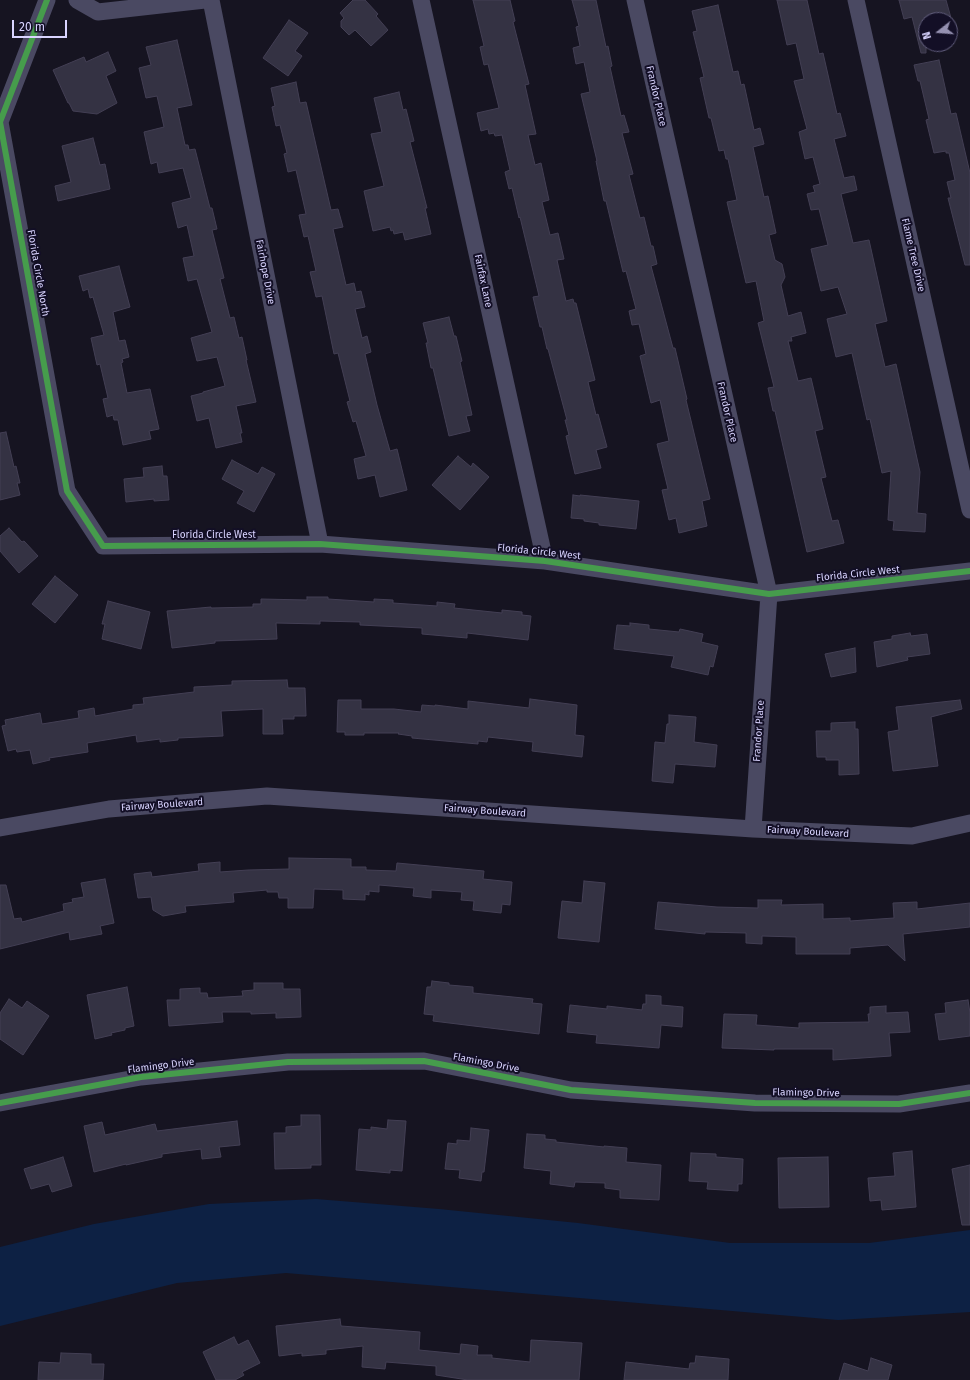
<!DOCTYPE html>
<html>
<head>
<meta charset="utf-8">
<style>
  body { margin:0 }
  #map { position:relative; width:970px; height:1380px; overflow:hidden; background:#161421; font-family:"Fira Sans",sans-serif }
  canvas { display:block }
  .north { position:absolute; left:918px; top:12px; width:40px; height:40px; box-sizing:border-box; background:#130f26; border:1px solid #625e7d; border-radius:50%; rotate:253deg; font-size:11px; font-weight:700; line-height:16px; text-align:center; color:#d9d4ff }
  .north::after { content:''; display:block; margin:auto; width:14px; height:18px; background:#9591b1; clip-path:polygon(50% 0,100% 100%,50% 72%,0 100%) }
  .scale { position:absolute; left:12px; top:20px; width:55px; height:18px; box-sizing:border-box; border:2px solid #d9d4ff; border-top:0; padding-left:5px; font-size:12px; line-height:14px; white-space:nowrap; color:#d9d4ff; -webkit-text-stroke:3px #130f26; paint-order:stroke }
</style>
</head>
<body>
<div id="map">
<canvas width="970" height="1380"></canvas>
<div class="north">N</div>
<div class="scale">20 m</div>
</div>
<script>
const ctx = document.querySelector('canvas').getContext('2d');
ctx.lineJoin = 'round';
function fillPath(path, color) {
  ctx.fillStyle = color;
  ctx.fill(path, 'evenodd');
}
function shape(rows) {
  const path = new Path2D();
  for (const r of rows) {
    path.moveTo(r[0], r[1]);
    for (let i = 2; i < r.length; i += 2) path.lineTo(r[i], r[i + 1]);
  }
  return path;
}
function strokePath(path, color, width, dash) {
  ctx.strokeStyle = color;
  ctx.lineWidth = width;
  ctx.lineCap = dash ? 'butt' : 'round';
  ctx.setLineDash(dash || []);
  ctx.stroke(path);
}
function drawText(font, color, halo, rows, align = 'center') {
  ctx.font = font + ' "Fira Sans",sans-serif';
  ctx.lineWidth = 4;
  ctx.setLineDash([]);
  ctx.textBaseline = 'middle';
  ctx.strokeStyle = halo;
  ctx.fillStyle = color;
  for (const [text, x, y, turn = 0] of rows) {
    ctx.save();
    ctx.translate(x, y);
    ctx.rotate((+turn || 0) * Math.PI / 180);
    ctx.textAlign = isNaN(turn) ? turn : align;
    if (halo) ctx.strokeText(text, 0, 0);
    ctx.fillText(text, 0, 0);
    ctx.restore();
  }
}
const water = shape([
  [316,1199,439,1209,578,1223,730,1243,869,1243,970,1230,970,1312,838,1320,286,1273,177,1283,0,1326,0,1247,94,1224,209,1204]
]);
const building = shape([
  [353,0,365,0,378,14,376,16,388,30,371,46,355,30,349,35,341,27,341,21,344,18,340,13,353,0],
  [473,0,510,0,515,21,513,22,529,84,525,85,536,134,528,135,535,165,541,163,549,200,542,202,550,235,558,233,564,259,557,260,566,301,573,299,574,303,576,303,595,380,588,382,596,415,598,414,607,447,596,450,601,468,575,474,566,436,569,435,565,420,567,420,548,349,547,349,542,327,540,327,533,297,539,296,520,217,519,218,512,188,509,189,505,172,510,170,502,135,495,136,494,133,489,134,488,129,481,131,477,113,499,108,488,64,484,65,480,47,484,46,473,0],
  [572,0,596,0,606,47,608,46,612,66,610,67,621,116,624,115,629,132,622,133,633,174,629,175,640,218,644,217,651,246,653,246,657,264,651,266,673,348,675,348,687,399,686,400,710,499,702,501,707,526,679,533,676,518,669,520,662,490,668,489,657,444,669,441,660,400,651,403,640,356,646,354,639,324,632,325,629,311,636,309,626,271,623,272,606,201,604,201,596,161,597,161,581,94,590,92,584,62,576,64,573,48,580,46,576,27,579,26,572,0],
  [777,0,807,0,819,54,823,53,837,114,840,113,846,136,834,139,844,178,854,176,857,190,841,194,853,243,869,240,887,321,875,324,885,367,896,364,920,472,917,513,926,514,925,532,893,530,894,521,888,520,891,471,882,473,870,419,867,420,852,353,836,357,827,319,847,314,838,287,821,291,811,249,828,245,819,209,811,210,807,194,815,192,813,186,820,184,813,157,805,159,799,132,807,129,794,81,804,79,796,43,787,45,777,0],
  [899,0,946,0,951,18,943,20,926,20,926,53,921,53,912,17,904,19,899,0],
  [718,5,733,72,738,71,741,85,744,84,754,130,760,128,764,144,753,147,764,197,768,196,776,233,769,235,775,260,782,264,785,277,781,285,788,316,801,312,806,333,791,337,792,341,788,341,798,381,811,378,823,429,815,431,826,477,821,478,832,521,838,520,844,543,807,552,775,411,773,411,768,388,774,387,758,323,764,321,756,281,746,283,727,202,737,200,728,159,726,159,724,150,719,151,711,118,709,118,700,78,704,77,693,32,697,31,692,11,718,5],
  [289,20,308,33,295,51,302,56,288,76,263,58,289,20],
  [177,40,192,105,177,108,185,145,188,145,189,150,195,149,210,208,212,208,217,229,212,230,224,278,220,279,230,318,234,317,239,338,242,337,247,360,246,360,256,402,236,406,242,433,240,433,242,442,216,448,209,418,197,421,191,396,203,393,203,392,225,386,217,357,197,361,191,338,212,332,197,279,188,281,183,258,194,256,187,225,178,228,172,203,191,198,183,168,159,173,157,162,151,164,144,132,164,127,157,96,146,98,139,68,151,65,146,47,177,40],
  [108,52,116,71,106,76,117,103,97,114,73,111,69,103,68,103,53,70,84,57,86,62,108,52],
  [939,60,951,114,956,113,970,173,970,265,965,265,948,198,951,198,947,182,955,180,949,153,946,153,946,151,934,153,926,120,929,119,920,81,918,81,914,65,939,60],
  [296,82,300,103,306,102,331,210,338,209,343,227,333,229,346,285,354,283,356,292,361,291,365,307,355,309,362,338,367,336,371,352,365,354,377,405,390,451,397,449,407,490,380,497,375,475,358,479,354,459,366,456,356,421,353,422,347,402,350,401,338,353,334,354,322,296,316,297,310,272,316,271,308,236,304,237,299,215,306,214,296,170,288,172,284,154,287,153,280,125,276,126,272,107,275,106,271,88,296,82],
  [399,92,403,110,406,109,414,141,410,142,427,208,425,208,431,234,405,240,403,232,394,234,393,230,391,231,390,227,373,231,364,191,384,186,371,134,382,132,374,98,399,92],
  [93,138,100,165,105,164,110,189,58,201,55,186,71,182,62,146,93,138],
  [119,266,130,307,113,312,119,341,125,340,129,357,122,359,123,362,121,363,127,393,150,389,159,429,149,431,151,439,123,445,118,420,114,420,113,415,107,417,103,399,108,398,100,364,97,365,91,338,104,335,93,297,90,298,88,289,83,291,79,276,119,266],
  [449,317,454,336,456,336,462,361,460,362,472,415,466,416,470,431,449,436,433,368,431,368,426,343,428,343,423,323,449,317],
  [6,432,14,467,16,466,20,483,17,483,20,495,0,500,0,433,6,432],
  [458,456,471,467,473,463,489,477,460,510,432,485,458,456],
  [232,460,258,474,262,467,275,474,254,512,237,503,244,491,222,479,232,460],
  [162,466,163,476,167,476,169,500,154,501,154,499,126,502,124,479,144,477,143,468,162,466],
  [573,495,580,496,580,495,639,501,636,529,599,525,599,523,584,521,584,519,571,518,573,495],
  [9,528,22,542,24,541,38,556,19,573,0,551,0,536,9,528],
  [55,576,78,595,55,623,32,604,55,576],
  [307,597,328,597,328,599,374,602,374,599,393,600,393,603,437,606,437,602,455,604,454,608,502,613,502,610,522,612,522,615,531,616,528,640,467,633,467,638,422,634,422,628,360,625,360,622,320,621,320,624,276,623,277,639,215,641,215,643,172,648,167,611,211,607,211,608,253,607,253,604,261,604,261,599,307,600,307,597],
  [108,601,150,612,141,649,102,639,105,624,102,624,108,601],
  [630,623,649,625,649,629,679,632,680,629,703,634,701,642,718,646,713,667,710,666,708,675,671,667,674,656,614,649,617,625,630,626,630,623],
  [910,633,911,636,927,634,930,654,907,657,908,660,877,667,874,642,892,639,892,636,910,633],
  [855,648,856,672,831,677,825,654,855,648],
  [287,680,288,688,305,688,306,716,294,716,294,719,282,719,283,734,263,734,263,709,221,711,223,736,178,738,178,740,160,742,160,739,137,742,136,735,87,743,88,752,49,758,50,760,33,764,30,750,17,752,16,749,8,751,2,726,6,725,5,720,40,713,42,724,79,718,78,711,94,708,95,716,133,709,133,705,144,704,143,698,194,692,194,687,232,685,232,681,287,680],
  [530,699,577,705,575,735,584,736,582,757,532,751,533,742,488,737,487,742,478,741,478,744,412,738,412,736,398,734,399,733,364,733,364,735,345,735,345,732,337,732,338,700,361,700,361,709,394,709,421,712,422,705,435,706,435,705,468,709,468,701,529,708,530,699],
  [960,700,962,709,931,717,938,766,893,771,888,732,899,730,896,707,960,700],
  [669,715,696,717,694,742,717,745,715,767,675,764,673,783,652,781,655,742,665,743,667,724,669,724,669,715],
  [855,722,855,729,858,729,859,774,839,775,839,760,826,760,826,757,817,757,816,731,831,731,831,723,855,722],
  [289,858,351,859,351,867,366,867,366,870,396,871,397,863,484,871,483,879,512,882,510,905,502,904,501,913,473,910,474,901,461,900,462,892,431,890,431,898,413,896,414,888,379,885,379,892,369,891,369,895,365,894,365,900,343,899,343,890,314,889,313,908,288,908,288,898,279,898,278,892,267,892,267,890,233,893,234,902,185,906,186,912,163,916,153,910,151,897,138,898,134,874,151,872,152,877,199,871,198,864,220,862,220,872,248,870,289,869,289,858],
  [105,879,114,923,100,926,102,934,70,940,69,932,0,949,0,885,6,885,14,919,21,918,22,922,64,911,63,904,73,902,72,899,84,897,81,883,105,879],
  [584,881,605,883,599,942,558,938,562,901,582,903,584,881],
  [758,900,782,900,781,905,823,904,823,919,850,918,850,921,894,918,893,903,917,902,917,909,970,903,970,927,903,934,905,961,888,945,850,948,850,954,796,954,796,937,762,936,762,944,746,943,746,933,705,932,705,934,655,929,658,902,717,907,758,908,758,900],
  [432,981,449,983,449,985,473,987,473,993,533,999,532,1003,542,1004,539,1034,433,1021,434,1015,424,1014,427,987,431,987,432,981],
  [254,983,283,983,283,989,300,989,301,1017,276,1018,276,1013,251,1014,251,1012,222,1012,223,1022,169,1026,167,1000,180,1000,180,989,200,988,200,993,207,993,208,998,243,996,242,991,254,990,254,983],
  [127,987,134,1026,125,1028,125,1030,111,1033,112,1035,95,1039,87,995,127,987],
  [646,995,661,996,661,1005,683,1007,682,1027,661,1025,659,1048,596,1043,597,1035,567,1032,570,1005,607,1009,607,1006,642,1010,643,1004,646,1004,646,995],
  [9,999,22,1008,27,1001,49,1016,23,1055,0,1039,0,1013,9,999],
  [968,1000,970,1013,970,1036,939,1040,935,1014,946,1013,945,1003,968,1000],
  [886,1006,886,1013,908,1012,910,1032,889,1033,891,1056,833,1060,833,1049,774,1049,774,1050,722,1048,724,1014,757,1015,756,1025,799,1028,799,1023,869,1022,868,1014,870,1014,870,1007,886,1006],
  [301,1115,320,1115,321,1165,311,1165,311,1168,275,1169,274,1133,286,1133,286,1127,301,1126,301,1115],
  [388,1120,406,1121,402,1171,390,1170,390,1173,356,1170,359,1129,371,1130,371,1127,387,1129,388,1120],
  [237,1121,240,1145,219,1147,221,1157,202,1159,201,1149,162,1154,162,1157,126,1165,126,1164,94,1172,84,1126,102,1122,105,1135,155,1124,157,1131,237,1121],
  [471,1128,489,1130,484,1172,482,1172,481,1181,459,1178,460,1170,445,1169,448,1143,457,1144,457,1140,470,1141,471,1128],
  [527,1134,545,1135,545,1139,556,1140,556,1142,604,1147,604,1146,627,1148,626,1162,661,1165,659,1200,620,1198,620,1190,605,1188,605,1183,575,1182,574,1187,550,1184,551,1171,524,1168,527,1134],
  [912,1151,916,1207,882,1210,881,1200,870,1201,868,1178,895,1176,893,1153,912,1151],
  [691,1153,716,1154,716,1157,743,1159,742,1184,738,1184,738,1191,707,1189,708,1182,689,1181,691,1153],
  [63,1157,72,1186,52,1192,49,1184,31,1189,24,1169,63,1157],
  [828,1157,829,1207,779,1208,778,1158,828,1157],
  [970,1165,970,1225,962,1225,952,1169,970,1165],
  [340,1319,341,1326,420,1332,419,1350,460,1354,461,1344,478,1346,477,1355,492,1355,492,1358,530,1362,531,1340,582,1343,579,1380,468,1380,436,1375,436,1366,386,1362,385,1369,362,1367,363,1346,326,1350,326,1354,302,1356,302,1353,279,1356,276,1326,340,1319],
  [234,1337,238,1345,248,1340,260,1363,242,1372,244,1375,235,1380,216,1380,203,1352,234,1337],
  [61,1353,91,1354,91,1364,104,1364,103,1380,38,1380,39,1362,60,1363,61,1353],
  [696,1356,729,1359,728,1380,624,1380,626,1362,689,1369,690,1363,695,1363,696,1356],
  [871,1358,892,1365,888,1380,839,1380,844,1363,868,1371,871,1358]
]);
const minor = shape([
  [47,0,0,122,67,491,103,546,320,544,545,561,769,594,970,571],
  [77,0,98,12,205,0],
  [211,0,320,544],
  [421,0,545,561],
  [635,0,769,594,753,829],
  [856,0,970,510],
  [0,828,109,809,267,796,753,829,912,836,970,823],
  [0,1103,141,1077,288,1062,424,1061,571,1090,755,1103,899,1104,970,1093]
]);
const cycleway = shape([
  [47,0,0,122,67,491,103,546,320,544,545,561,769,594,970,571],
  [0,1103,141,1077,288,1062,424,1061,571,1090,755,1103,899,1104,970,1093]
]);
const streetNames = [
  ["Frandor Place",656,96,77],
  ["Flame Tree Drive",913,255,77],
  ["Fairhope Drive",265,272,79],
  ["Florida Circle North",38,273,80],
  ["Fairfax Lane",483,281,78],
  ["Frandor Place",727,412,77],
  ["Florida Circle West",214,535],
  ["Florida Circle West",539,552,6],
  ["Florida Circle West",858,574,-6],
  ["Frandor Place",759,731,-86],
  ["Fairway Boulevard",162,805,-4],
  ["Fairway Boulevard",485,811,4],
  ["Fairway Boulevard",808,832,3],
  ["Flamingo Drive",486,1063,11],
  ["Flamingo Drive",161,1066,-7],
  ["Flamingo Drive",806,1093,1]
];
fillPath(water, '#0d2144');
fillPath(building, '#343243');
strokePath(building, '#433f54', 1);
strokePath(minor, '#4a4962', 17);
strokePath(cycleway, '#469c4c', 6);
drawText('10px', '#d9d4ff', '#130f26', streetNames);
</script>
</body>
</html>
